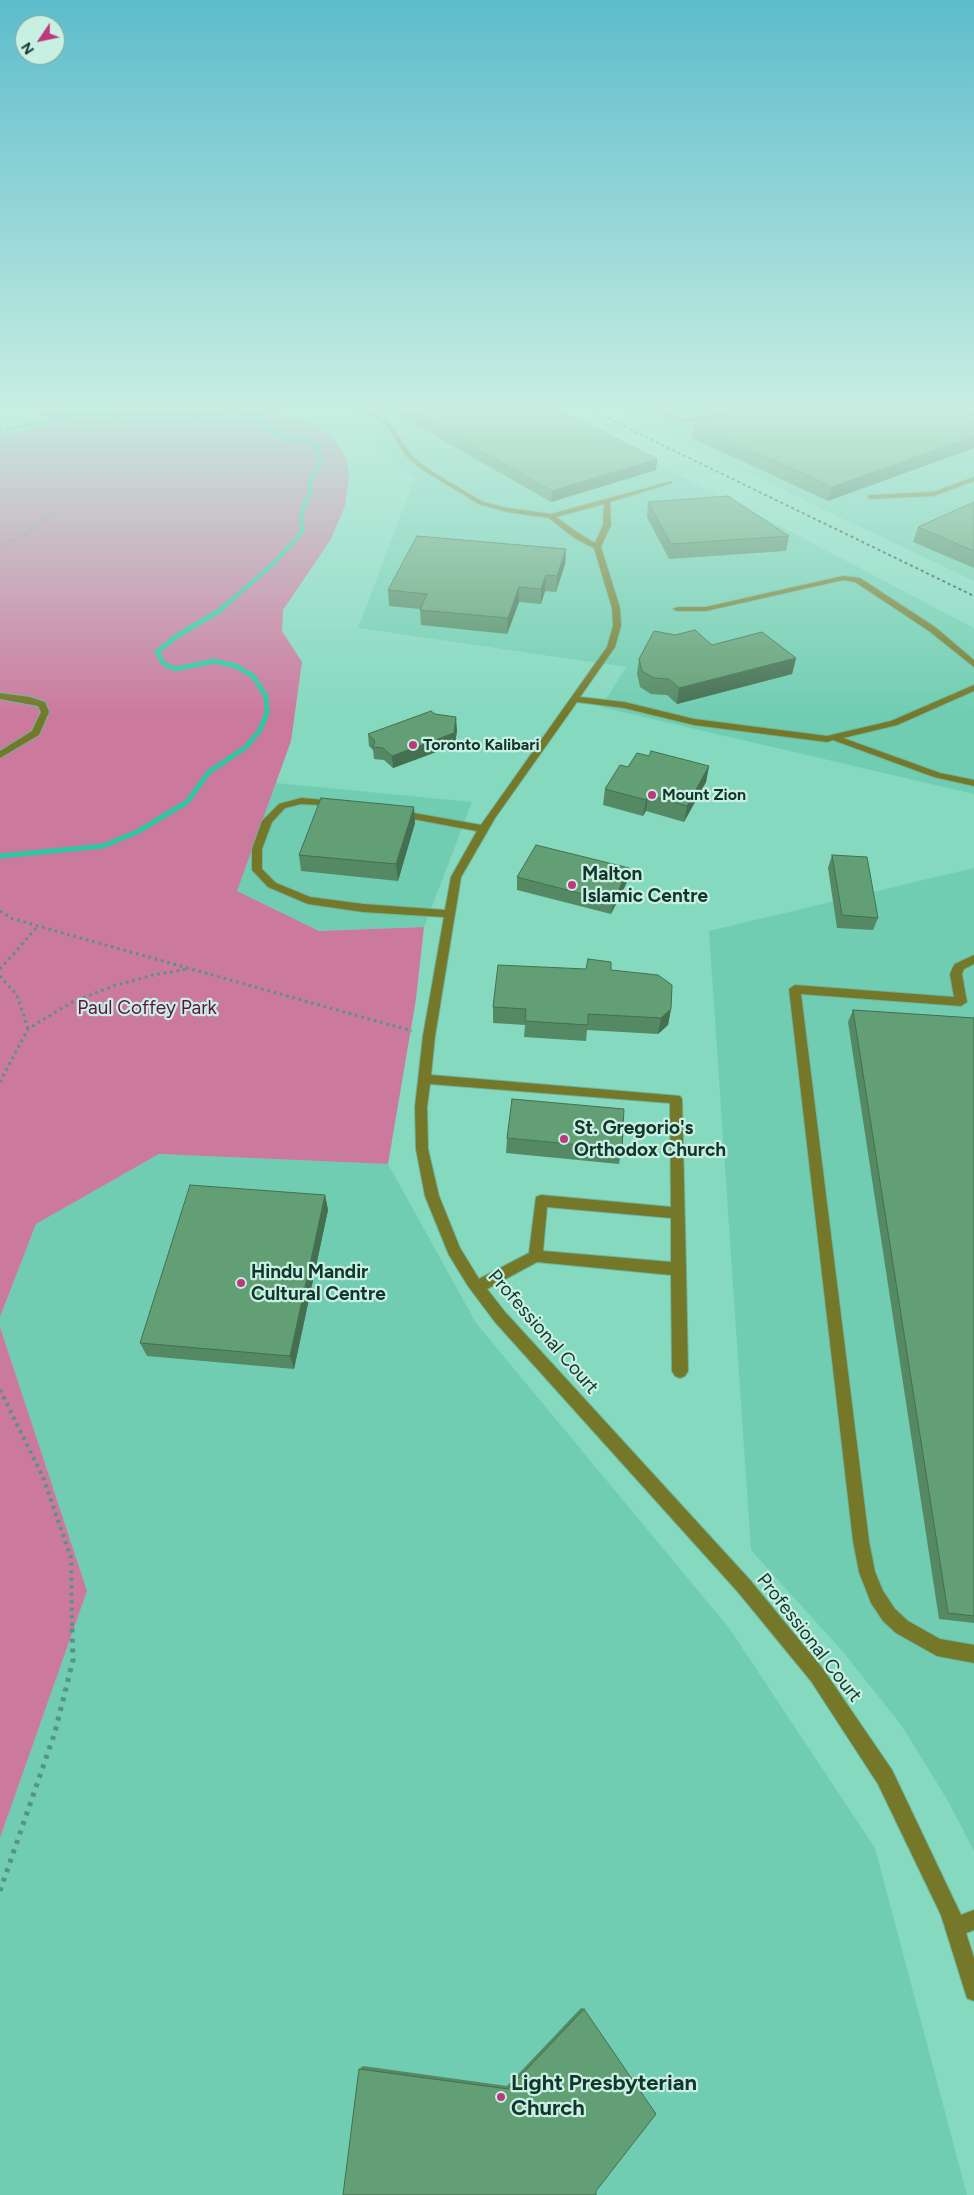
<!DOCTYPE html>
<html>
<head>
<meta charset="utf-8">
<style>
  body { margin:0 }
  #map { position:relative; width:974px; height:2195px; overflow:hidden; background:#85d9bf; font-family:Figtree,sans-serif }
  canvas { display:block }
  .north { position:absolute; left:15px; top:15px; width:50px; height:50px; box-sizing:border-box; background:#c8f0e2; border:1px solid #80a699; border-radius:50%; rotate:236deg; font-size:14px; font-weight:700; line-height:20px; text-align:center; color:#13362c }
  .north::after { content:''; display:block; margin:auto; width:18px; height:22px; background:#bd397e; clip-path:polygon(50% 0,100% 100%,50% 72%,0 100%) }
</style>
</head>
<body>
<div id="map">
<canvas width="974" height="2195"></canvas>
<div class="north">N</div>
</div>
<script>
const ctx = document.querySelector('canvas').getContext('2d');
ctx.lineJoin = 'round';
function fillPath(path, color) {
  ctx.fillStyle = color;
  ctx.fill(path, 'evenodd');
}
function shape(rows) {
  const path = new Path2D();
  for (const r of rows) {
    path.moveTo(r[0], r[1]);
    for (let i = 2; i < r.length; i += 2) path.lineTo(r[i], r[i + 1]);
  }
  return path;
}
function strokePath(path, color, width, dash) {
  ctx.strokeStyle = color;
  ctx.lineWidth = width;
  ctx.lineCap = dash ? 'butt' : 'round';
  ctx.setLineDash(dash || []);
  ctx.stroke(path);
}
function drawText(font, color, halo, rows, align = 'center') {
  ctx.font = font + ' Figtree,sans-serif';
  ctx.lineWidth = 4.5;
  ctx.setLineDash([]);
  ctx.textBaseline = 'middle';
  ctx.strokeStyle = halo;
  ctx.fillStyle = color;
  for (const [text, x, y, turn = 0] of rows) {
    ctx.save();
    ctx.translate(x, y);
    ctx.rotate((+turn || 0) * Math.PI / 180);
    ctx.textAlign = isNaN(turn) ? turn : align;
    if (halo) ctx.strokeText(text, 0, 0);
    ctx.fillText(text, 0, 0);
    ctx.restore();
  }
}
const built = shape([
  [342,408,542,408,734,502,974,628,974,794,601,707,626,667,358,628,415,478,383,454,366,423],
  [610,408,974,408,974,581],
  [276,783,472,802,424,927,319,931,236,891],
  [974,868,974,1851,948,1801,902,1726,843,1652,751,1550,709,931],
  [159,1154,388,1164,476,1323,729,1628,875,1848,967,2195,0,2195,0,1838,87,1591,0,1327,0,1317,36,1224]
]);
const green = shape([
  [29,408,211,408,298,416,315,427,333,436,346,456,349,476,345,506,331,539,283,610,282,631,302,662,291,741,237,891,319,931,424,927,416,999,388,1164,159,1154,36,1224,0,1317,0,436,61,422,35,414],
  [0,1327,87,1591,0,1838]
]);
const streamFar1 = shape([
  [7,430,79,414,98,414,136,421,233,420,260,423,282,438,305,440,317,446,321,461,310,482,310,492,301,513,302,532,274,563,227,604]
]);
const stream = shape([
  [0,856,103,846,137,832,187,802,209,772,246,747,260,730,267,713,266,696,253,676,236,666,214,661,175,669,164,664,157,652,177,636,219,611,228,603]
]);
const pathFar3 = shape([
  [11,408,0,427,1,432,18,440],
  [0,546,28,533,51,511]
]);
const pathFar2 = shape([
  [0,911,11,918,38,926,412,1031],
  [0,969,38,926],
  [0,976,17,995,28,1029],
  [0,1082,28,1029,72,1002,113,986,153,975,187,969]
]);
const pathFar1 = shape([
  [0,1390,43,1477,71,1558,72,1628]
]);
const path = shape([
  [0,1891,55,1732,73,1660,72,1626]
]);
const minor = shape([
  [359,408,370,410,389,408,374,413,390,423,411,455,428,469,483,502,507,508,551,514,672,481,672,483,610,502,611,525,601,547,620,608,621,626,615,647,580,697,624,702,694,719,827,736,891,721,974,685,974,691,897,725,843,738,940,773,974,780,974,786,934,777,833,740,827,742,694,725,624,708,577,702,495,818,461,877,435,1036,431,1075,680,1096,682,1099,686,1269,688,1371,685,1376,680,1378,675,1376,672,1371,671,1275,537,1262,487,1289,505,1312,750,1580,823,1669,892,1770,961,1915,974,1910,974,1930,966,1933,974,1958,974,2001,967,1998,941,1915,878,1784,811,1681,738,1592,495,1322,468,1286,449,1255,425,1196,416,1149,415,1107,423,1036,444,917,363,912,308,904,268,887,252,870,252,849,262,821,279,804,301,798,336,801,341,804,339,806,301,804,285,808,272,822,262,849,262,869,276,883,310,897,363,904,445,910,451,877,477,831,397,816,392,813,397,810,481,825,607,647,613,626,612,608,594,548,574,538,549,518,507,512,479,504,424,471,407,457,386,425,359,408],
  [604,504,603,525,595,543,580,534,556,517,604,504],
  [430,1084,670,1103,671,1207,541,1195,536,1197,529,1253,479,1279,460,1248,439,1196,428,1149,427,1107,430,1084],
  [547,1207,671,1218,671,1262,543,1251,547,1207],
  [651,408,659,408,681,419,713,415,736,408,746,408,714,419,680,423,651,408],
  [974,477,974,481,934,496,870,499,867,497,870,495,933,492,974,477],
  [843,576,860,578,935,627,974,660,974,667,929,631,855,582,843,580,706,611,677,611,673,609,677,607,706,607,843,576],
  [0,693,30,697,45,702,49,712,39,735,0,758,0,751,32,731,41,712,38,706,0,699,0,693],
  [974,955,974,964,964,969,962,974,967,1002,961,1006,801,994,869,1541,875,1572,883,1591,895,1609,908,1621,940,1639,974,1645,974,1663,937,1656,896,1633,883,1621,871,1603,859,1572,853,1541,789,989,795,985,954,997,950,974,953,967,955,964,974,955]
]);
const rail = shape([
  [586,408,974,596]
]);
const wall = shape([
  [390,408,556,408,657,459,656,470,551,502,390,410],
  [701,408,974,408,828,501,692,438,694,424,723,416,724,410,712,413],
  [648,502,789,536,786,551,669,559,647,517],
  [974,502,974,568,913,542,918,527],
  [566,549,565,564,556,592,545,591,541,604,519,602,507,634,421,625,420,609,389,606,388,590],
  [712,645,796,658,792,674,677,704,667,695,651,694,640,687,637,674,639,659],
  [435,714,457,730,455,745,393,768,384,760,374,759,373,750,369,746,368,734],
  [649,756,709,766,706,782,684,822,646,811,643,816,603,805,605,789,628,767],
  [415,823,398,881,301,871,299,855],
  [832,855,878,918,873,930,837,928,828,868],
  [517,877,628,880,611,914,517,890],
  [611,970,671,1009,668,1025,658,1034,587,1030,586,1041,524,1037,525,1025,493,1023,493,1007],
  [853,1010,974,1018,974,1623,939,1619,848,1022],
  [507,1138,622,1149,619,1164,506,1153],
  [325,1195,328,1210,294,1369,147,1356,140,1343],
  [581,2008,584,2009,596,2191,359,2069,363,2066,507,2086]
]);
const shadedWall = shape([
  [713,408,724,408,724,410,712,413],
  [974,436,974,448,828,501,832,487],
  [657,459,656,470,551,502,552,491],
  [566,549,565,564,556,592,557,576],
  [546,575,545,591,541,604,541,589],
  [519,587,519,602,507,634,508,618],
  [796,658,792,674,677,704,679,688],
  [456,717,457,730,455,745,393,768,392,756],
  [709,766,706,782,684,822,687,806],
  [648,795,646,811,643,816,646,800],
  [414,807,415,823,398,881,396,864],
  [629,868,628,880,611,914,613,902],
  [671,1009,668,1025,658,1034,661,1018],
  [325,1195,328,1210,294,1369,290,1356]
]);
const building = shape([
  [405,408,556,408,657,459,552,491,405,408],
  [732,408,974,408,974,436,832,487,694,424,738,411,732,408],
  [728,496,789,536,671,544,648,502,728,496],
  [974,502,974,551,918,527,974,502],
  [417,536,566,549,557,576,546,575,541,589,519,587,508,618,420,610,427,594,388,590,417,536],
  [695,630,712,645,762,632,796,658,679,688,669,679,654,678,642,671,639,659,654,631,675,635,695,630],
  [431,711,435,714,456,717,454,733,392,756,383,748,373,747,375,741,368,734,431,711],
  [651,751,709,766,687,806,648,795,646,800,605,789,620,765,628,767,637,753,649,756,651,751],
  [321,798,414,807,396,864,299,855,321,798],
  [536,845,629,868,613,902,517,877,536,845],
  [832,855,867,857,878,918,842,915,832,855],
  [588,959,611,962,611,970,658,975,672,985,671,1009,661,1018,588,1014,588,1025,525,1021,526,1009,493,1007,498,965,586,969,588,959],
  [853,1010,974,1018,974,1616,948,1613,853,1010],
  [512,1099,624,1109,622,1149,507,1138,512,1099],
  [190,1185,325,1195,290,1356,140,1343,190,1185],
  [584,2009,656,2114,596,2191,596,2195,343,2195,359,2069,508,2089,584,2009]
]);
const markers = [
  [413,745,5,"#bd397e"],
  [652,795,5,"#bd397e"],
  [572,885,5,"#bd397e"],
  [564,1139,5,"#bd397e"],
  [241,1283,5,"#bd397e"],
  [501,2097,5,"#bd397e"]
];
const farPoinames = [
  ["Toronto Kalibari",423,745],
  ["Mount Zion",662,795]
];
const poiNames = [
  ["Malton",582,874],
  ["Islamic Centre",582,896],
  ["St. Gregorio's",574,1128],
  ["Orthodox Church",574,1150],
  ["Hindu Mandir",251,1272],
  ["Cultural Centre",251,1294]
];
const parkNames = [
  ["Paul Coffey Park",147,1008]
];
const streetNames = [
  ["Professional Court",543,1332,49],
  ["Professional Court",809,1638,52]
];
const nearPoinames = [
  ["Light Presbyterian",511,2084],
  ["Church",511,2109]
];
fillPath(built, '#70cdb1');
fillPath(green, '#cc799e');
strokePath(streamFar1, '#2cc7a3', 4);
strokePath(stream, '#2cc7a3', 5);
strokePath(minor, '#6cb59f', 2);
strokePath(pathFar3, '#559481', 2, [1, 2]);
strokePath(pathFar2, '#559481', 3, [2.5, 4]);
strokePath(pathFar1, '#559481', 4, [3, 4.5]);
strokePath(path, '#559481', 5, [4, 6]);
fillPath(minor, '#747828');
strokePath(rail, '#265144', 2, [3, 3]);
fillPath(wall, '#558964');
fillPath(shadedWall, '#456f51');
fillPath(building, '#639f74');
strokePath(building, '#456f51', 1);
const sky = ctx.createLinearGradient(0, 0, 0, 716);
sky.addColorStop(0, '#5dbccc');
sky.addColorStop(0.57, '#c8eee2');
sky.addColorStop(1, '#c8eee200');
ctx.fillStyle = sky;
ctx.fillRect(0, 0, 974, 716);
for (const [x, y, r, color] of markers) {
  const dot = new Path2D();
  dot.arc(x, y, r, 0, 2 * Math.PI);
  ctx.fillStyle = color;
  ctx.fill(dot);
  strokePath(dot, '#c8f0e2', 2);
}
drawText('bold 16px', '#13362c', '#c8f0e2', farPoinames, 'left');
drawText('bold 19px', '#13362c', '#c8f0e2', poiNames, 'left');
drawText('19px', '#61123d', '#c8f0e2', parkNames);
drawText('19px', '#13362c', '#c8f0e2', streetNames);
drawText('bold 22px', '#13362c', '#c8f0e2', nearPoinames, 'left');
</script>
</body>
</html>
